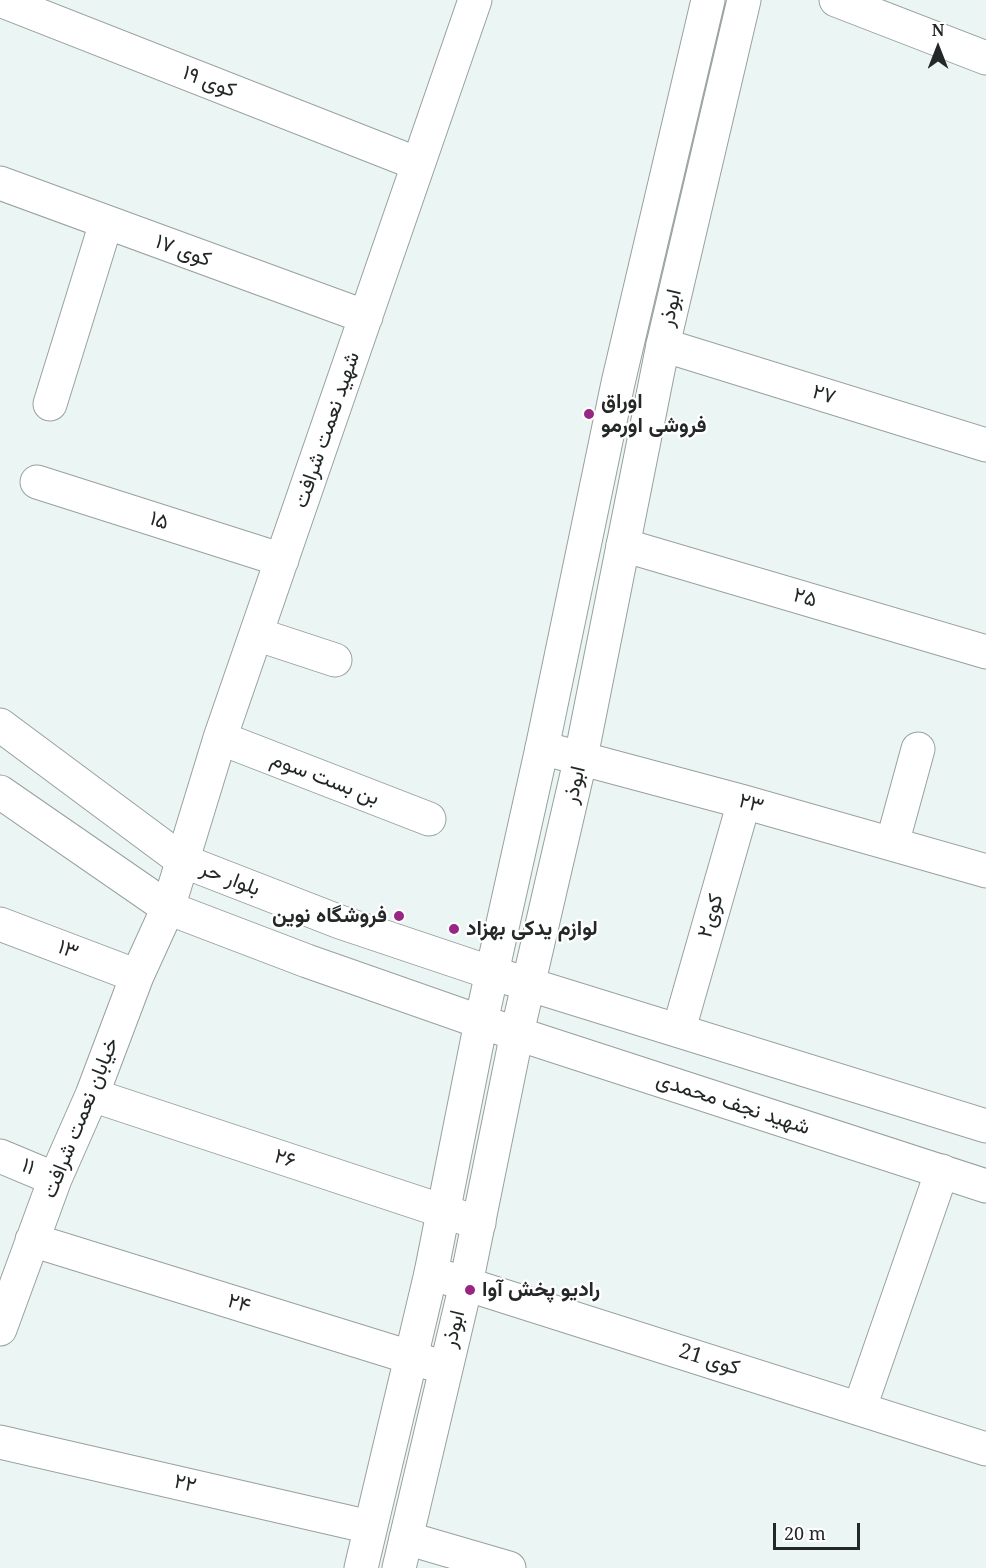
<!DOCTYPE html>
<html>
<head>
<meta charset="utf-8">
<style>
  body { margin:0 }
  #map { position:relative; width:986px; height:1568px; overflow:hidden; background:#ebf5f3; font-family:"Noto Serif",serif }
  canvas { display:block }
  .north { position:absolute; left:908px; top:18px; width:60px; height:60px; -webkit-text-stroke:4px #fff; paint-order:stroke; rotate:0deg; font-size:16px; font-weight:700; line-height:24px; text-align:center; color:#242727 }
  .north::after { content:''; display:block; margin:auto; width:21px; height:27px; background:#242727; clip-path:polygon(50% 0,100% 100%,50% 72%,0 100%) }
  .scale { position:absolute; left:773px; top:1523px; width:87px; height:27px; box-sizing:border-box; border:3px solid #242727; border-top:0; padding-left:8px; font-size:18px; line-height:21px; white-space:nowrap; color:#242727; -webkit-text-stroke:4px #fff; paint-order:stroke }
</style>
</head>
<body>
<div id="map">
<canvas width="986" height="1568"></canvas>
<div class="north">N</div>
<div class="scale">20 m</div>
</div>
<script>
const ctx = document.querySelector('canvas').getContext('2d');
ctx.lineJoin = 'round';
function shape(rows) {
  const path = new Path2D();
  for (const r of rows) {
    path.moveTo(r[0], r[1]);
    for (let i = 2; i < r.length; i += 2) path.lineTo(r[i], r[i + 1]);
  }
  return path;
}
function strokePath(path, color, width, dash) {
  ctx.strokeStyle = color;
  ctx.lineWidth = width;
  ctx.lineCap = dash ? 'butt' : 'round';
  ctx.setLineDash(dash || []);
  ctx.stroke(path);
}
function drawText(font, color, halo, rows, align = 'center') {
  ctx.font = font + ' "Noto Serif",Vazirmatn,serif';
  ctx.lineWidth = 4.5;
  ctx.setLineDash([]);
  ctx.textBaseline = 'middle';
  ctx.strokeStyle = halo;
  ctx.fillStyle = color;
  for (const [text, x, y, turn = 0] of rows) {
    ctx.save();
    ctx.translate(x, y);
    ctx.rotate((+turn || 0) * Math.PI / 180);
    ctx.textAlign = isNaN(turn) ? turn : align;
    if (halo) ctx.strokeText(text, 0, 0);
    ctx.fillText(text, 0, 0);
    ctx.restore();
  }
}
const minor = shape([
  [0,0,418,164],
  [836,0,986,58],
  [0,183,366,317],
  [663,345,986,445],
  [50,404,106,223],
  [37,482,282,560],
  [623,545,986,652],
  [256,634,335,660],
  [220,738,429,819],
  [542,748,744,802,986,871],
  [892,844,918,749],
  [0,924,137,976],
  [679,1029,744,802],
  [92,1095,479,1223],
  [0,1156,55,1179],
  [32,1240,445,1368],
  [431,1273,986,1449],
  [0,1329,55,1179,92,1095,137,976,168,908,220,738,475,0],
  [860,1407,942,1171],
  [0,1442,370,1527],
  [406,1538,509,1568]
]);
const major = shape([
  [0,725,183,861,340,922,492,973,986,1126],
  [0,792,168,908,307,961,481,1022,986,1186],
  [361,1568,431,1273,481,1022,542,748,618,383,708,0],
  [399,1568,466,1284,517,1033,581,757,663,345,744,0]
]);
const markers = [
  [589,414,6,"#982683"],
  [399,916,6,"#982683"],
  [454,929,6,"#982683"],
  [470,1290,6,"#982683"]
];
const streetNames = [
  ["کوی ۱۹",209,82,21],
  ["کوی ۱۷",183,251,20],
  ["ابوذر",671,308,-77],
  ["۲۷",824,395,17],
  ["شهید نعمت شرافت",327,430,-71],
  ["۱۵",159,521,18],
  ["۲۵",805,598,16],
  ["بن بست سوم",325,779,21],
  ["ابوذر",575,785,-77],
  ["۲۳",751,804,16],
  ["بلوار حر",230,879,21],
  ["کوی۲",711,916,-74],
  ["۱۳",68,950,21],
  ["شهید نجف محمدی",733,1104,18],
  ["خیابان نعمت شرافت",81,1118,-68],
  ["۲۶",285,1159,18],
  ["۱۱",28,1167,22],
  ["۲۴",239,1304,17],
  ["ابوذر",454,1329,-76],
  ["کوی 21",709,1360,17],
  ["۲۲",185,1484,13]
];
const poiNames = [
  ["اوراق",601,402],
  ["فروشی اورمو",601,426],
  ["فروشگاه نوین",387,916,"right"],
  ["لوازم یدکی بهزاد",466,929],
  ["رادیو پخش آوا",482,1290]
];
strokePath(minor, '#98a19f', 35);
strokePath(major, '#98a19f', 35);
strokePath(minor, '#fff', 33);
strokePath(major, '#fff', 33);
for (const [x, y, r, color] of markers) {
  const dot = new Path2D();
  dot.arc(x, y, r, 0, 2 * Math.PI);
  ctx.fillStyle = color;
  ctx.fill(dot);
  strokePath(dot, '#fff', 2);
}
drawText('21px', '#242727', '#fff', streetNames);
drawText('bold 21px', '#242727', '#fff', poiNames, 'left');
</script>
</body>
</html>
